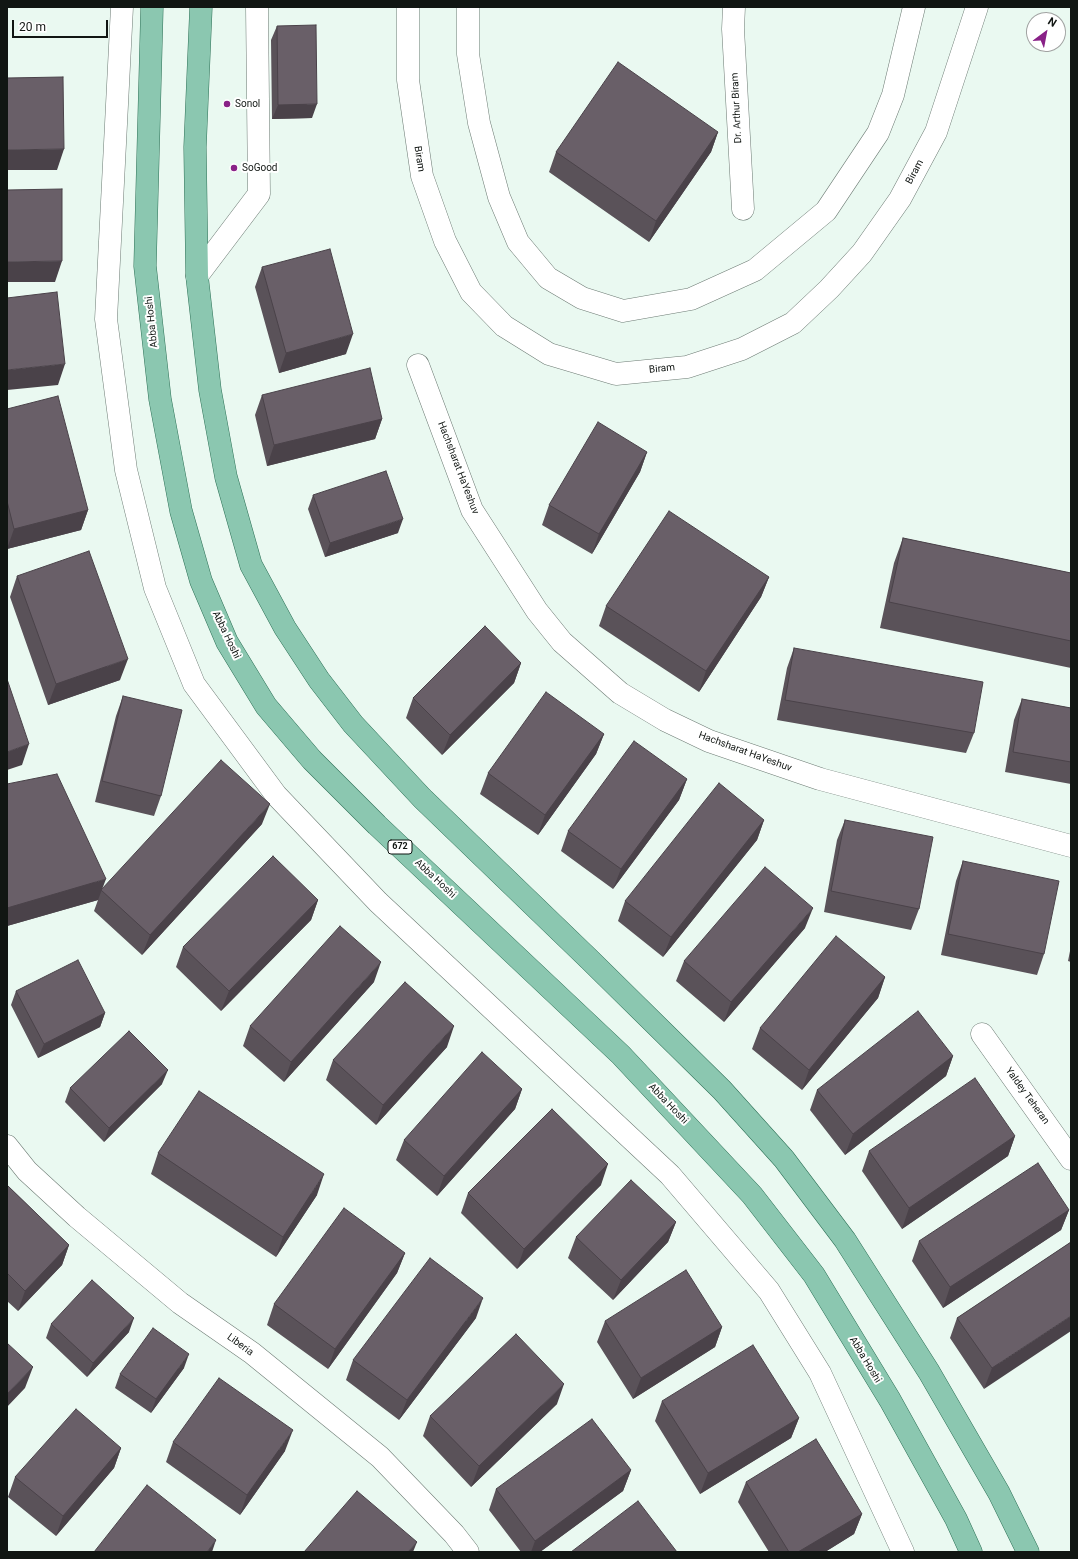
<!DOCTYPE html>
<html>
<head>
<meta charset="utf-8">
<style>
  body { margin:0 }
  #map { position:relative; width:1078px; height:1559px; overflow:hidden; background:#eaf9f1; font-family:Roboto,sans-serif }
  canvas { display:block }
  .frame { position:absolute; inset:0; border:8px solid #111613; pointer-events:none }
  .north { position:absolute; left:1026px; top:12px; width:40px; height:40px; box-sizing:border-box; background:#fff; border:1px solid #a0a2a1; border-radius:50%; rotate:32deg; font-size:11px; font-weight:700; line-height:16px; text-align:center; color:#111613 }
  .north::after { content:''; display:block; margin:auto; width:14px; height:18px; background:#892187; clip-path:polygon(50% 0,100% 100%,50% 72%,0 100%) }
  .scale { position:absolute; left:12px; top:20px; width:96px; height:18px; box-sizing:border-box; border:2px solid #111613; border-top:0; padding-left:5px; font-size:12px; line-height:14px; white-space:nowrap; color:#111613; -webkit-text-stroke:3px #fff; paint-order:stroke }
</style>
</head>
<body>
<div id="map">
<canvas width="1078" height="1559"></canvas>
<div class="frame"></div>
<div class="north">N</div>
<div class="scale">20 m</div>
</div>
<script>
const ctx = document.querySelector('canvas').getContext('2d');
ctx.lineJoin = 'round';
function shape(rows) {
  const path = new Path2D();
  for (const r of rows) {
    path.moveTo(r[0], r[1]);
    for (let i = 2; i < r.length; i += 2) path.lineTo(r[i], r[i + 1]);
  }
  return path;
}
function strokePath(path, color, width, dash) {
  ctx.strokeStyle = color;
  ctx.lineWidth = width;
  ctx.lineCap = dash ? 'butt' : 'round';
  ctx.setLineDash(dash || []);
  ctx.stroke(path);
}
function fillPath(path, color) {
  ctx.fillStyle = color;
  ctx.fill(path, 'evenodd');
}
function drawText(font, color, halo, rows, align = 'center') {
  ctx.font = font + ' Roboto,sans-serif';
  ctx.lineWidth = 4;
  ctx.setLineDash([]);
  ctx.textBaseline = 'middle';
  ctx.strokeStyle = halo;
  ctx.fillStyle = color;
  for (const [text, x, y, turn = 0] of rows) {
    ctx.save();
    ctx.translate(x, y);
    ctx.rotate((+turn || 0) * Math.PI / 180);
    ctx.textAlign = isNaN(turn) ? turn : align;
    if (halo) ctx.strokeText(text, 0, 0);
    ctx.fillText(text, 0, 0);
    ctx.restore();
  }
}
const minor = shape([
  [122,7,106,319,126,470,155,588,194,684,276,795,378,902,670,1175,769,1291,820,1373,903,1552],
  [408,7,408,80,422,176,445,241,471,292,504,326,549,354,616,374,687,367,742,349,793,323,829,289,862,253,900,199,936,132,977,7],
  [468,7,468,54,479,123,499,197,518,242,548,278,582,298,623,311,691,299,755,270,826,211,878,133,893,95,914,7],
  [734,7,733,29,743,209],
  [197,276,259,194,257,7],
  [418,365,472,510,537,611,562,642,620,693,665,720,709,741,820,779,1071,846],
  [982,1034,1071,1159],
  [7,1146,27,1171,77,1217,180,1303,252,1353,380,1457,454,1534,468,1552]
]);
const major = shape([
  [152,7,145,266,160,399,181,511,201,581,227,642,266,706,312,760,377,825,621,1055,752,1195,814,1275,890,1400,956,1519,971,1552],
  [201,7,195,147,197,276,210,390,226,477,251,565,285,628,319,680,353,724,422,798,590,960,722,1090,784,1159,845,1240,929,1372,999,1493,1028,1552]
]);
const wall = shape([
  [277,26,312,118,272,119,271,40],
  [718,132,711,152,649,242,549,172,556,152],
  [262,267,346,354,279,373,255,287],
  [262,395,382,419,375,439,267,466,255,415],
  [7,409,88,510,81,530,7,549],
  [647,452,640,472,592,554,542,525,549,505],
  [313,495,398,533,325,557,308,509],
  [903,538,1071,573,1071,668,880,628,894,563],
  [17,576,120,680,48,705,10,597],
  [769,577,761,597,699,692,599,626,606,606],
  [794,648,974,733,966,753,777,720,787,668],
  [521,663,514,683,442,755,406,718,413,698],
  [123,696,161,796,154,816,95,802,116,716],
  [1022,699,1071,708,1071,784,1005,772,1014,720],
  [604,734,596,754,538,835,480,794,488,773],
  [687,779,679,800,613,889,561,851,568,831],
  [7,784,102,890,262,824,142,955,94,911,98,900,7,926],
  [764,820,757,840,663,957,618,921,625,901],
  [845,820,919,909,911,930,824,912,837,840],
  [963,861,1044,954,1037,975,941,955,956,881],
  [318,900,311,920,221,1011,176,967,183,947],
  [805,928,724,1022,676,981,684,961],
  [1071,946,1071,962,1068,961],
  [885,977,878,998,802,1090,752,1049,760,1028],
  [374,982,284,1082,243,1046,250,1026],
  [16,991,105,1013,100,1027,38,1058,11,1005],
  [447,1047,376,1125,326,1080,333,1060],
  [953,1056,946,1076,845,1155,810,1110,817,1090],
  [162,1084,104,1142,65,1102,70,1088],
  [522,1089,515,1109,437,1196,396,1160,404,1140],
  [1015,1136,1008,1156,902,1229,862,1171,869,1151],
  [158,1153,317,1195,276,1257,151,1174],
  [7,1185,69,1245,62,1265,18,1311,7,1301],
  [601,1185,517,1269,461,1213,468,1193],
  [1069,1210,1061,1230,943,1308,912,1261,919,1241],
  [676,1222,668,1242,613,1300,568,1258,576,1237],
  [1071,1242,984,1389,950,1338,957,1318],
  [405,1253,397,1273,328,1369,267,1325,274,1304],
  [476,1318,399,1420,346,1380,353,1360],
  [605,1321,722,1327,715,1347,633,1399,597,1342],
  [51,1324,129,1332,87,1377,46,1338],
  [184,1368,151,1413,115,1388,120,1374],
  [662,1401,799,1418,791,1438,700,1494,655,1421],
  [557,1404,471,1487,423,1436,430,1416],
  [173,1442,285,1451,240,1515,166,1462],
  [121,1448,114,1468,56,1536,8,1497,15,1477],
  [631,1470,623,1491,540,1552,521,1552,489,1510,496,1489],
  [746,1482,862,1514,854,1534,825,1552,769,1552,738,1502]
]);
const shadedWall = shape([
  [317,104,312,118,272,119,278,105],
  [718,132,711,152,649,242,656,221],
  [64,149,57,170,7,170,7,150],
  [62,261,55,282,7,282,7,262],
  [353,334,346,354,279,373,286,353],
  [65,364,58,385,7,390,7,370],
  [382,419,375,439,267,466,274,445],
  [647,452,640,472,592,554,599,534],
  [88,510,81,530,7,549,14,529],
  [403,519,398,533,325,557,330,543],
  [769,577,761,597,699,692,706,671],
  [128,659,120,680,48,705,56,684],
  [521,663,514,683,442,755,450,735],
  [604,734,596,754,538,835,545,815],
  [29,744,22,765,7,770,7,752],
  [687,779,679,800,613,889,621,869],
  [270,804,262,824,142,955,150,935],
  [764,820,757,840,663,957,671,937],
  [106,879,98,900,7,926,7,908],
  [318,900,311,920,221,1011,229,991],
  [813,908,805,928,724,1022,731,1002],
  [381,962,374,982,284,1082,291,1062],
  [885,977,878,998,802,1090,809,1070],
  [105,1013,100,1027,38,1058,44,1044],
  [454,1026,447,1047,376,1125,383,1105],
  [953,1056,946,1076,845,1155,853,1134],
  [168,1070,162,1084,104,1142,109,1128],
  [522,1089,515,1109,437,1196,444,1176],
  [1015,1136,1008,1156,902,1229,909,1208],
  [608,1164,601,1185,517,1269,524,1249],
  [324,1174,317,1195,276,1257,283,1237],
  [1069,1210,1061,1230,943,1308,950,1287],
  [676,1222,668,1242,613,1300,621,1280],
  [69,1245,62,1265,18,1311,25,1291],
  [405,1253,397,1273,328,1369,335,1349],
  [483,1298,476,1318,399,1420,407,1400],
  [1071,1316,1071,1331,984,1389,992,1368],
  [134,1318,129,1332,87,1377,93,1363],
  [722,1327,715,1347,633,1399,641,1378],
  [189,1354,184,1368,151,1413,156,1399],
  [33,1367,25,1388,7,1407,7,1394],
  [564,1384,557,1404,471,1487,479,1466],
  [799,1418,791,1438,700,1494,708,1473],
  [293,1430,285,1451,240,1515,247,1495],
  [121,1448,114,1468,56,1536,63,1516],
  [631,1470,623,1491,540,1552,531,1552,535,1541],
  [862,1514,854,1534,825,1552,798,1552],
  [216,1540,212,1552,207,1552],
  [417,1542,413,1552,408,1552]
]);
const building = shape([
  [316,25,317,104,278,105,277,26,316,25],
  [618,62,718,132,656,221,556,152,618,62],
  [63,77,64,149,7,150,7,78,63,77],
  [62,189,62,261,7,262,7,190,62,189],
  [330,249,353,334,286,353,262,267,330,249],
  [57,292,65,364,7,370,7,298,57,292],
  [370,368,382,419,274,445,262,395,370,368],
  [58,396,88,510,14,529,7,501,7,409,58,396],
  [598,422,647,452,599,534,549,505,598,422],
  [386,471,403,519,330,543,313,495,386,471],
  [669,511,769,577,706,671,606,606,669,511],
  [903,538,1071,573,1071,641,889,602,903,538],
  [89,551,128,659,56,684,17,576,89,551],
  [485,626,521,663,450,735,413,698,485,626],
  [794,648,983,682,974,733,785,700,794,648],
  [7,679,29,744,7,752,7,679],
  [546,692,604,734,545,815,488,773,546,692],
  [123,696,182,710,161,796,102,781,123,696],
  [1022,699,1071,708,1071,762,1013,752,1022,699],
  [634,741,687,779,621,869,568,831,634,741],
  [221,760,270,804,150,935,101,890,221,760],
  [57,774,106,879,7,908,7,784,57,774],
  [719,783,764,820,671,937,625,901,719,783],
  [845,820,933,837,919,909,831,891,845,820],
  [273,856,318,900,229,991,183,947,273,856],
  [963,861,1059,881,1044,954,948,934,963,861],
  [765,867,813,908,731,1002,684,961,765,867],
  [340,926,381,962,291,1062,250,1026,340,926],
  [836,936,885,977,809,1070,760,1028,836,936],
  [78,960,105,1013,44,1044,16,991,78,960],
  [405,982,454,1026,383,1105,333,1060,405,982],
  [918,1011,953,1056,853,1134,817,1090,918,1011],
  [129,1031,168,1070,109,1128,70,1088,129,1031],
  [482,1052,522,1089,444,1176,404,1140,482,1052],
  [975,1078,1015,1136,909,1208,869,1151,975,1078],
  [199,1091,324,1174,283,1237,158,1153,199,1091],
  [552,1109,608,1164,524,1249,468,1193,552,1109],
  [1038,1163,1069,1210,950,1287,919,1241,1038,1163],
  [631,1180,676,1222,621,1280,576,1237,631,1180],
  [7,1185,69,1245,25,1291,7,1273,7,1185],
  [344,1208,405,1253,335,1349,274,1304,344,1208],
  [1071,1242,1071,1316,992,1368,957,1318,1071,1242],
  [430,1258,483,1298,407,1400,353,1360,430,1258],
  [686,1270,722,1327,641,1378,605,1321,686,1270],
  [92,1280,134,1318,93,1363,51,1324,92,1280],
  [153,1328,189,1354,156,1399,120,1374,153,1328],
  [516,1334,564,1384,479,1466,430,1416,516,1334],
  [7,1343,33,1367,7,1394,7,1343],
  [753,1345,799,1418,708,1473,662,1401,753,1345],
  [219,1378,293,1430,247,1495,173,1442,219,1378],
  [76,1409,121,1448,63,1516,15,1477,76,1409],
  [592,1419,631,1470,535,1541,496,1489,592,1419],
  [816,1439,862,1514,798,1552,789,1552,746,1482,816,1439],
  [147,1485,216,1540,207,1552,94,1552,147,1485],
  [357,1491,417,1542,408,1552,304,1552,357,1491],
  [638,1501,677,1552,571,1552,638,1501]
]);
const markers = [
  [227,104,4,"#892187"],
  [234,168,4,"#892187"]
];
const shields = [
  [400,847,24]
];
const shieldNames = [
  ["672",400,847]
];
const poiNames = [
  ["Sonol",235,104],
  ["SoGood",242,168]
];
const streetNames = [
  ["Dr. Arthur Biram",737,108,-93],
  ["Biram",419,159,81],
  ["Biram",915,172,-62],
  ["Abba Hoshi",152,322,-96],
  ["Biram",662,369,-6],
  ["Hachsharat HaYeshuv",458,468,69],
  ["Abba Hoshi",226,635,64],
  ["Hachsharat HaYeshuv",745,752,20],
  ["Abba Hoshi",435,879,43],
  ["Yaldey Teheran",1027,1096,54],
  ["Abba Hoshi",668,1104,46],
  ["Liberia",240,1345,36],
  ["Abba Hoshi",865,1360,59]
];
strokePath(minor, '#6d7b74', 23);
strokePath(major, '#2e7157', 23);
strokePath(minor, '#fff', 22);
strokePath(major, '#8bc7b0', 22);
fillPath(wall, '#5a5259');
fillPath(shadedWall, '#4a4249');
fillPath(building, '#695f68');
strokePath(building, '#4a4249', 1);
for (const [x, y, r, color] of markers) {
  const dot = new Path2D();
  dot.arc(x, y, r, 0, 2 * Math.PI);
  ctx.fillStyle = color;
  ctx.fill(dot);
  strokePath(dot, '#fff', 1.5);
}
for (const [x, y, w] of shields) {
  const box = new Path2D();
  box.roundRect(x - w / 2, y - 7, w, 14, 3);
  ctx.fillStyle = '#fff';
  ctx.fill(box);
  strokePath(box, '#111613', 1);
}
drawText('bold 9px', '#111613', null, shieldNames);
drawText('10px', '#111613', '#fff', poiNames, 'left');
drawText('10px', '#111613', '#fff', streetNames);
</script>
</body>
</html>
